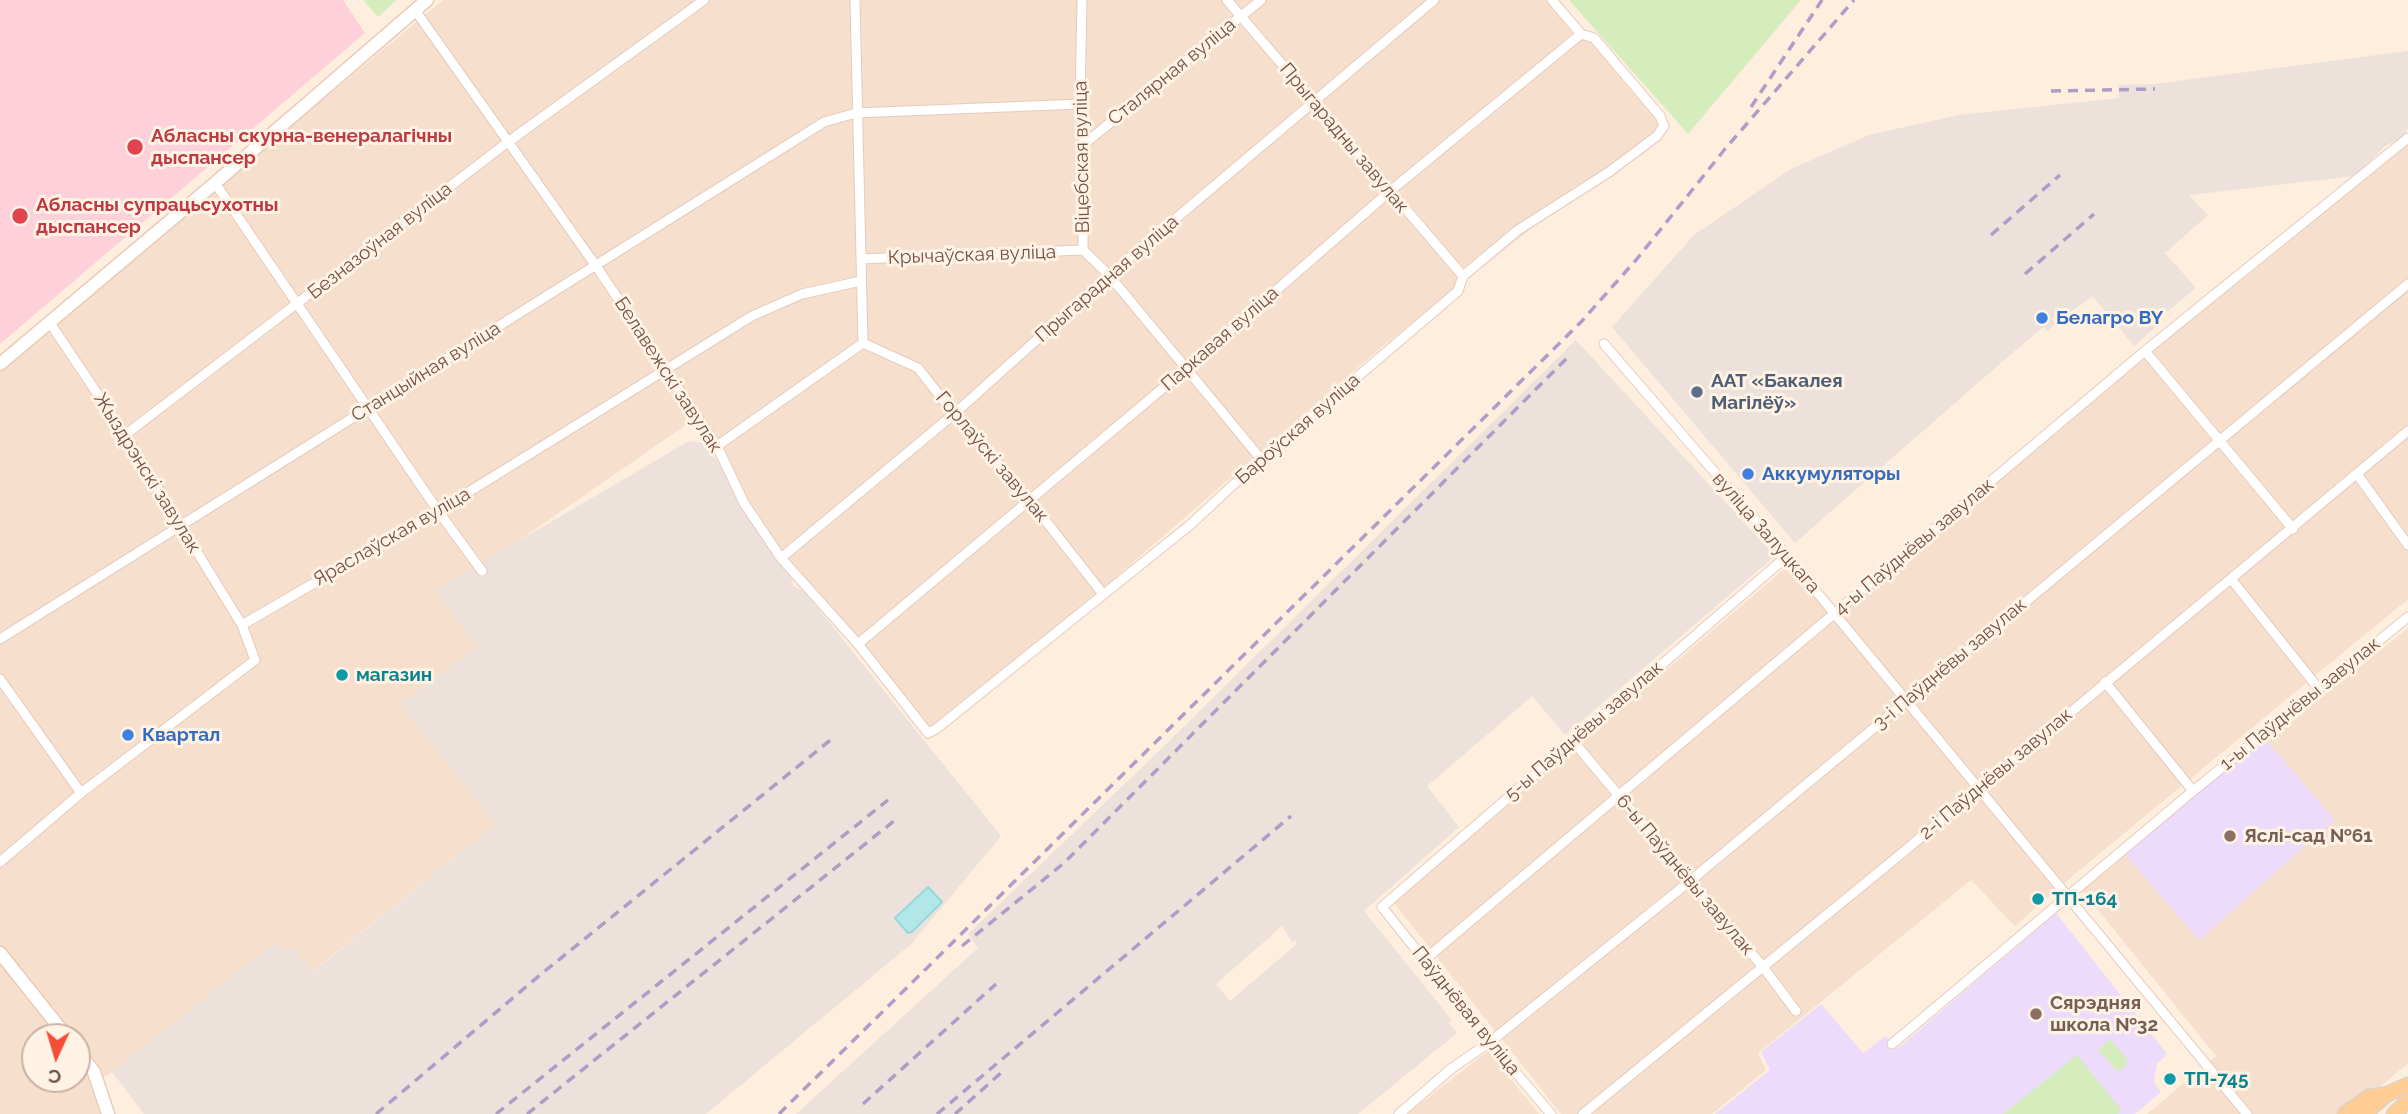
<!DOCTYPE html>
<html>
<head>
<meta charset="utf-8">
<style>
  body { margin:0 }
  #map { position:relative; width:2408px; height:1114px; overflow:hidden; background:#feeede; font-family:Raleway,sans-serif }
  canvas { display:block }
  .north { position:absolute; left:21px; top:1023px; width:70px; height:70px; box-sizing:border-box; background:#fff3e6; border:2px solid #c8b2a5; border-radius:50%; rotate:184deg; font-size:19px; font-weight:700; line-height:28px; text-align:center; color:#765144 }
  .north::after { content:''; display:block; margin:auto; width:24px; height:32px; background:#f44e37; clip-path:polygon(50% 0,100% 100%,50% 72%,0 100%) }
</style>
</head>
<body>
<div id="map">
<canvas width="2408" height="1114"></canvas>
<div class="north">С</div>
</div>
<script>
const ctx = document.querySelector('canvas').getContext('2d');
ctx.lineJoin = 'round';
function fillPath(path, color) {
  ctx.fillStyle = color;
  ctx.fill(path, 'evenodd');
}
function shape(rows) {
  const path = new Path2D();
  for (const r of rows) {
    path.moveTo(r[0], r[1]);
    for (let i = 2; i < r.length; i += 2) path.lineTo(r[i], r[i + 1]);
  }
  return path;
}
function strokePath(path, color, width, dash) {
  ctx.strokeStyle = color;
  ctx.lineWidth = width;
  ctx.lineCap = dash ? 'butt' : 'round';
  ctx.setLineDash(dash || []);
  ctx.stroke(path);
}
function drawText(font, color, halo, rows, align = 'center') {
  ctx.font = font + ' Raleway,sans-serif';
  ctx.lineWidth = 6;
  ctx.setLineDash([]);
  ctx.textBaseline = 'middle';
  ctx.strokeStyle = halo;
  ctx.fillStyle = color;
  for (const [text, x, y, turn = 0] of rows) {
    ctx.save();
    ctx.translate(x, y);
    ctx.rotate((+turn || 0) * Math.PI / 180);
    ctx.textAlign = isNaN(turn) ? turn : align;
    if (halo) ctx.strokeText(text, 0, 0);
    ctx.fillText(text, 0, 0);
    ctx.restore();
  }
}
const residential = shape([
  [443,0,1560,0,1661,126,1379,349,928,740,786,558,693,420,488,562,477,647,400,704,496,824,312,972,296,951,272,945,112,1072,93,1084,103,1114,0,1114,0,367],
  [35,1037,77,1037,77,1079,35,1079],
  [2408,142,2408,599,2070,878,2015,926,1971,880,1758,1053,1766,1070,1712,1114,1561,1114,1394,903,1789,565,1835,619,2152,352],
  [2408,628,2408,1063,2348,1114,2147,1114,2216,1056,2082,890],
  [1488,1051,1539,1114,1407,1114]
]);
const industrial = shape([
  [2408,51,2408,127,2404,138,2386,145,2356,176,2189,195,2208,215,2165,253,2196,288,2157,320,2159,324,2134,346,2093,296,2066,315,2062,311,2052,319,2056,324,2047,331,2044,327,2018,348,1795,543,1612,327,1694,235,1791,169,1869,135,1959,115,2119,98,2119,85,2154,84],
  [1576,340,1775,556,1565,735,1532,696,1427,786,1459,827,1364,911,1452,1020,1449,1023,1457,1033,1358,1114,796,1114,978,948,968,934,1160,750],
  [1282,926,1292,942,1295,940,1297,944,1230,1001,1216,984],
  [689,441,705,443,789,564,793,586,803,590,1001,836,911,944,706,1114,144,1114,112,1072,272,945,296,951,313,972,496,824,400,704,477,647,435,590]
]);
const education = shape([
  [2265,739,2335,820,2199,940,2124,853],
  [2056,913,2167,1054,2157,1064,2154,1082,2161,1092,2135,1114,1715,1114,1770,1070,1761,1052,1821,1004,1863,1053,1886,1036,1897,1049]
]);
const medical = shape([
  [0,0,343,0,365,33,0,344]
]);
const green = shape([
  [363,0,397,0,378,17],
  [1569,0,1801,0,1688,134],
  [2110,1039,2129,1062,2118,1072,2098,1050],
  [2077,1055,2122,1111,2117,1114,2003,1114]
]);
const water = shape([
  [928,887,942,902,912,932,908,933,895,918,928,887]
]);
const street = shape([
  [855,0,863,343],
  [1082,0,1080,104,1084,144,1083,250,1109,275,1261,459],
  [1227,0,1463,276],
  [415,10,596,266,717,446,744,503,781,558,858,644,928,733,936,729,1190,525,1261,459,1458,291,1463,276,1518,230,1609,172,1657,136,1664,126,1660,116,1594,38,1581,34,1552,0],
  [1084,144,1261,0],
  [215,183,438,511,482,571],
  [861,259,1083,250],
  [50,323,125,435,242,625],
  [863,343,918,368,954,414,1030,501,1103,594],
  [1604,344,1787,556,2247,1114],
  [2145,351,2293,529],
  [125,435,508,142,704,0],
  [717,446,863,343],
  [2357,474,2408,545],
  [781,558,954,414,1109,275,1434,0],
  [2231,579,2319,689],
  [0,639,824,122,856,113,1080,104],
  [858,644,1187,368,1389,192,1581,34],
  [0,679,81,793],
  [2105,682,2193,791],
  [1572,740,1763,967,1796,1011],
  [0,862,81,793,255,660,242,625,438,511,752,316,802,294,861,281],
  [1423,961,2145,351,2408,138],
  [1892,1044,2193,791,2408,617],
  [1399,1114,1452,1068,1490,1042,1690,881,2408,284],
  [1551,1114,1490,1042,1382,907,1787,556],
  [1583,1114,1896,858,2408,431]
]);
const secondary = shape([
  [0,364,215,183,427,0],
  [0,953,67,1037],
  [77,1050,94,1072,108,1114]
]);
const primary = shape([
  [2345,1114,2369,1097,2382,1095],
  [2364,1114,2387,1094,2408,1085],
  [2394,1114,2408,1101]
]);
const rail = shape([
  [2051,91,2155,89],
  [1751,107,1822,0],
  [1991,235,2060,175],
  [2025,274,2094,214],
  [962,946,1064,863,1568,357],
  [863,1104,996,984],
  [376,1114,540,975,833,738],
  [496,1114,888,800],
  [527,1114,894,821],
  [779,1114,1581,322,1636,260,1725,149,1854,0],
  [937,1114,1291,816],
  [955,1114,1002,1072]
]);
const markers = [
  [135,147,9,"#e0444e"],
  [20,216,9,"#e0444e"],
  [2042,318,7,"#3f7fe0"],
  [1697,392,7,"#5c6f8a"],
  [1748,474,7,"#3f7fe0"],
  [342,675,7,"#0f9aa8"],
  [128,735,7,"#3f7fe0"],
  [2230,836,7,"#8d6e63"],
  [2038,899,7,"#0f9aa8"],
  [2036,1014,7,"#8d6e63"],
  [2170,1079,7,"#0f9aa8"]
];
const streetNames = [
  ["Сталярная вуліца",1172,72,-39],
  ["Прыгарадны завулак",1344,138,50],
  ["Віцебская вуліца",1082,157,-91],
  ["Безназоўная вуліца",380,241,-38],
  ["Крычаўская вуліца",972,255,-2],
  ["Прыгарадная вуліца",1107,279,-41],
  ["Паркавая вуліца",1220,339,-41],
  ["Станцыйная вуліца",426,372,-32],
  ["Белавежскі завулак",668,375,57],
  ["Бароўская вуліца",1298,429,-41],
  ["Горлаўскі завулак",992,457,50],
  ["Жыздрэнскі завулак",147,473,58],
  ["вуліца Залуцкага",1766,533,49],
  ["Яраслаўская вуліца",392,537,-30],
  ["4-ы Паўднёвы завулак",1914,547,-40],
  ["3-і Паўднёвы завулак",1950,664,-40],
  ["1-ы Паўднёвы завулак",2300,704,-39],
  ["5-ы Паўднёвы завулак",1584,731,-41],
  ["2-і Паўднёвы завулак",1996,774,-40],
  ["6-ы Паўднёвы завулак",1685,875,50],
  ["Паўднёвая вуліца",1466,1011,51]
];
const healthNames = [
  ["Абласны скурна-венералагічны",151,136],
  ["дыспансер",151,158],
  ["Абласны супрацьсухотны",36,205],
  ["дыспансер",36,227]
];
const shopNames = [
  ["Белагро BY",2056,318],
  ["Аккумуляторы",1762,474],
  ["Квартал",142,735]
];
const serviceNames = [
  ["ААТ «Бакалея",1711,381],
  ["Магілёў»",1711,403]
];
const cultureNames = [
  ["магазин",356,675],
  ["ТП-164",2052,899],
  ["ТП-745",2184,1079]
];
const educationNames = [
  ["Яслі-сад №61",2244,836],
  ["Сярэдняя",2050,1003],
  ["школа №32",2050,1025]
];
fillPath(residential, '#f6dfcc');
fillPath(industrial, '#ece1db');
fillPath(education, '#ecdbfa');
fillPath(medical, '#fdd0da');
fillPath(green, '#d5edbc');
fillPath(water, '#b1e7e9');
strokePath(water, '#97d8dc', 2);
strokePath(street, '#e5cbbd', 11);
strokePath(secondary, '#eacbb9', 15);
strokePath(primary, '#dbd2ce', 17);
strokePath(street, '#fff', 9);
strokePath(secondary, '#fff', 12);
strokePath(primary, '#ffcc94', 14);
strokePath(rail, '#af9dc8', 3.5, [10, 7]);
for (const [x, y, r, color] of markers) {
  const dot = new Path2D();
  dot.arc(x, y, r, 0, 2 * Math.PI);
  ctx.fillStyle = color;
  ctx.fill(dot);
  strokePath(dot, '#fff3e6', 2.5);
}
drawText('19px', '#765144', '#fff3e6', streetNames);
drawText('bold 19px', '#be3a42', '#fff3e6', healthNames, 'left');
drawText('bold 19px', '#366cbe', '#fff3e6', shopNames, 'left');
drawText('bold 19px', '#4e5e75', '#fff3e6', serviceNames, 'left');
drawText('bold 19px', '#0d838f', '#fff3e6', cultureNames, 'left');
drawText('bold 19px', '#785e54', '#fff3e6', educationNames, 'left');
</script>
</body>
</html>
